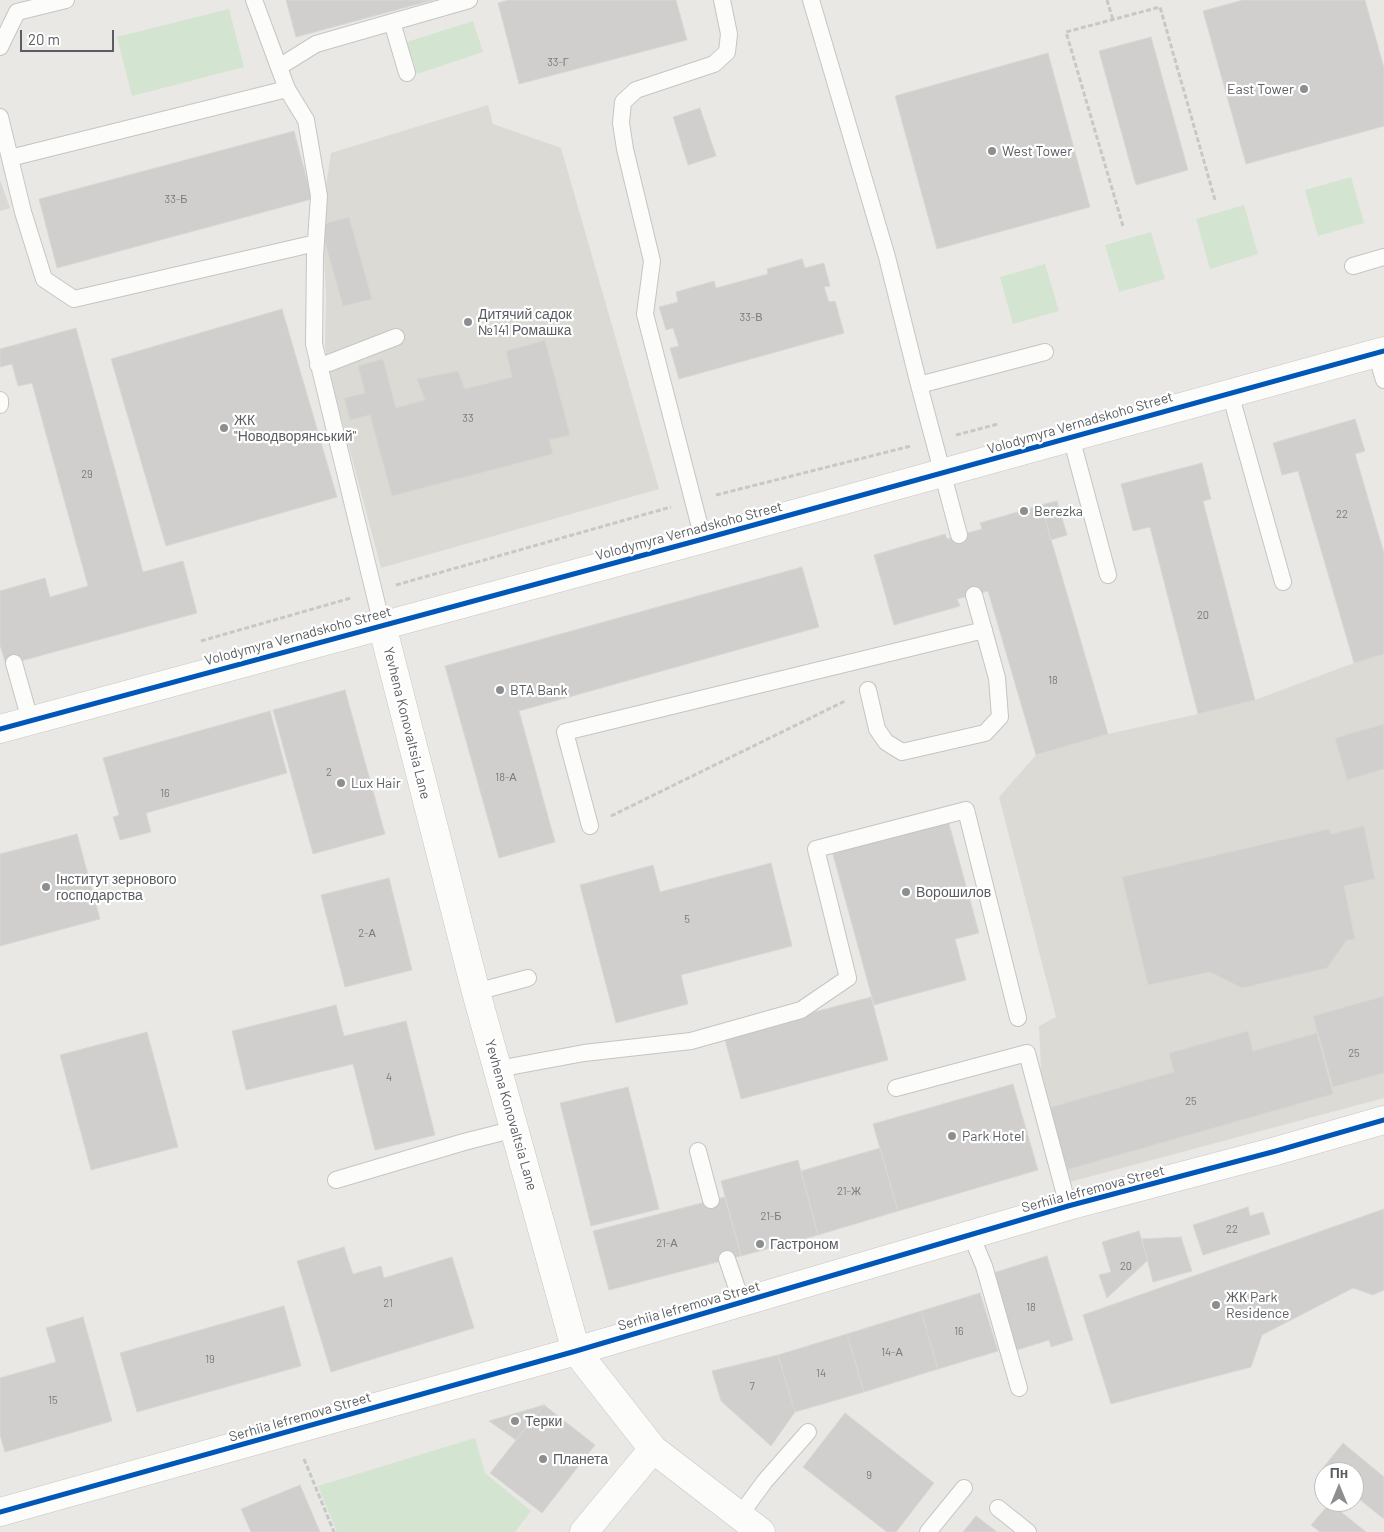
<!DOCTYPE html>
<html>
<head>
<meta charset="utf-8">
<style>
  body { margin:0 }
  #map { position:relative; width:1384px; height:1532px; overflow:hidden; background:#e9e8e4; font-family:Barlow,sans-serif }
  canvas { display:block }
  .north { position:absolute; left:1314px; top:1462px; width:50px; height:50px; box-sizing:border-box; background:#fff; border:1px solid #bdbec0; border-radius:50%; rotate:0deg; font-size:14px; font-weight:700; line-height:20px; text-align:center; color:#5a5d61 }
  .north::after { content:''; display:block; margin:auto; width:18px; height:22px; background:#8c8e8f; clip-path:polygon(50% 0,100% 100%,50% 72%,0 100%) }
  .scale { position:absolute; left:20px; top:30px; width:94px; height:22px; box-sizing:border-box; border:2px solid #5a5d61; border-top:0; padding-left:6px; font-size:15px; line-height:18px; white-space:nowrap; color:#5a5d61; -webkit-text-stroke:4px #fff; paint-order:stroke }
</style>
</head>
<body>
<div id="map">
<canvas width="1384" height="1532"></canvas>
<div class="north">Пн</div>
<div class="scale">20 m</div>
</div>
<script>
const ctx = document.querySelector('canvas').getContext('2d');
ctx.lineJoin = 'round';
function fillPath(path, color) {
  ctx.fillStyle = color;
  ctx.fill(path, 'evenodd');
}
function shape(rows) {
  const path = new Path2D();
  for (const r of rows) {
    path.moveTo(r[0], r[1]);
    for (let i = 2; i < r.length; i += 2) path.lineTo(r[i], r[i + 1]);
  }
  return path;
}
function strokePath(path, color, width, dash) {
  ctx.strokeStyle = color;
  ctx.lineWidth = width;
  ctx.lineCap = dash ? 'butt' : 'round';
  ctx.setLineDash(dash || []);
  ctx.stroke(path);
}
function drawText(font, color, halo, rows, align = 'center') {
  ctx.font = font + ' Barlow,sans-serif';
  ctx.lineWidth = 4.5;
  ctx.setLineDash([]);
  ctx.textBaseline = 'middle';
  ctx.strokeStyle = halo;
  ctx.fillStyle = color;
  for (const [text, x, y, turn = 0] of rows) {
    ctx.save();
    ctx.translate(x, y);
    ctx.rotate((+turn || 0) * Math.PI / 180);
    ctx.textAlign = isNaN(turn) ? turn : align;
    if (halo) ctx.strokeText(text, 0, 0);
    ctx.fillText(text, 0, 0);
    ctx.restore();
  }
}
const industrial = shape([
  [0,180,10,208,0,211]
]);
const education = shape([
  [488,105,493,124,561,148,659,489,381,568,331,379,325,347,326,297,322,212,331,153],
  [1384,654,1384,1098,1066,1183,1042,1090,1039,1026,1056,1017,999,797,1036,755,1108,734,1198,714,1255,700,1354,663]
]);
const green = shape([
  [229,9,244,67,132,96,117,37],
  [473,21,483,52,417,74,407,42],
  [1351,177,1364,223,1318,236,1305,190],
  [1244,205,1258,254,1210,269,1196,219],
  [1151,232,1165,279,1119,292,1105,245],
  [1045,264,1059,311,1013,324,1000,277],
  [475,1438,485,1473,531,1511,515,1532,337,1532,318,1486]
]);
const building = shape([
  [286,0,433,0,296,37,286,0],
  [509,0,676,0,687,40,519,84,498,3,509,0],
  [1243,0,1365,0,1384,68,1384,126,1246,164,1203,11,1243,0],
  [1151,37,1188,170,1136,185,1099,51,1151,37],
  [1048,53,1090,207,937,249,895,96,1048,53],
  [700,108,716,156,688,165,673,117,700,108],
  [294,131,312,199,57,268,39,199,294,131],
  [349,217,372,299,343,306,320,225,349,217],
  [802,259,805,268,824,263,830,286,824,287,829,302,835,301,844,333,679,379,670,348,679,346,673,328,666,330,659,307,678,302,676,292,714,281,716,288,768,274,767,269,802,259],
  [282,309,337,497,166,546,111,359,282,309],
  [76,328,143,572,183,561,197,613,6,665,0,645,0,591,45,578,50,597,88,586,32,383,18,386,12,364,0,367,0,349,76,328],
  [545,340,570,435,549,440,553,454,392,496,370,415,350,420,344,398,365,393,358,366,383,359,396,408,425,400,417,379,458,371,465,389,512,377,506,351,545,340],
  [1355,419,1365,451,1355,454,1384,553,1384,654,1354,663,1298,471,1282,475,1273,443,1355,419],
  [1202,463,1211,499,1203,501,1255,700,1198,714,1150,527,1133,531,1121,484,1202,463],
  [1057,501,1067,535,1051,540,1041,505,1057,501],
  [1041,505,1108,734,1036,755,988,591,957,599,960,606,894,625,874,555,945,534,947,539,982,529,980,523,1041,505],
  [802,567,819,627,519,711,555,842,499,858,445,666,802,567],
  [345,690,385,834,313,854,273,710,345,690],
  [270,711,287,773,146,813,151,832,120,840,113,817,119,815,103,758,270,711],
  [1384,724,1384,769,1347,780,1335,738,1384,724],
  [948,820,979,933,955,939,966,980,874,1005,832,851,948,820],
  [1364,826,1375,879,1344,886,1355,939,1347,940,1327,968,1242,988,1210,972,1148,985,1122,877,1329,829,1331,834,1364,826],
  [77,834,100,919,0,946,0,854,77,834],
  [771,863,792,946,681,975,688,1004,616,1023,580,885,653,865,660,892,771,863],
  [389,878,412,970,345,987,321,895,389,878],
  [1384,996,1384,1073,1333,1087,1313,1016,1384,996],
  [871,997,888,1060,741,1099,724,1036,871,997],
  [336,1005,344,1036,406,1021,435,1135,375,1150,353,1064,246,1090,232,1031,336,1005],
  [1248,1031,1253,1051,1317,1033,1333,1094,1066,1170,1048,1108,1174,1072,1169,1053,1248,1031],
  [147,1032,178,1147,91,1170,60,1055,147,1032],
  [1013,1084,1038,1170,898,1211,873,1124,1013,1084],
  [628,1087,659,1209,591,1226,560,1103,628,1087],
  [880,1148,898,1211,818,1235,801,1171,880,1148],
  [798,1160,818,1235,741,1256,721,1181,798,1160],
  [725,1197,741,1256,609,1290,593,1231,725,1197],
  [1248,1207,1250,1216,1263,1212,1270,1234,1203,1255,1193,1225,1248,1207],
  [1384,1209,1384,1290,1373,1295,1353,1288,1262,1335,1251,1367,1111,1404,1083,1315,1384,1209],
  [1139,1231,1148,1260,1107,1298,1099,1275,1111,1272,1102,1242,1139,1231],
  [1181,1237,1192,1271,1153,1282,1142,1239,1181,1237],
  [344,1247,353,1274,381,1266,384,1278,452,1257,474,1328,331,1372,297,1261,344,1247],
  [1047,1256,1073,1340,1051,1347,1049,1340,1014,1351,990,1274,1047,1256],
  [980,1293,998,1351,938,1369,921,1311,980,1293],
  [284,1306,301,1366,137,1412,120,1353,284,1306],
  [921,1311,938,1369,864,1392,847,1334,921,1311],
  [83,1317,112,1421,5,1452,0,1435,0,1378,56,1362,46,1328,83,1317],
  [847,1334,864,1392,795,1412,778,1355,847,1334],
  [778,1355,795,1412,771,1446,721,1401,712,1371,778,1355],
  [544,1405,595,1445,542,1513,490,1473,544,1405],
  [544,1405,516,1440,489,1421,544,1405],
  [845,1413,934,1483,896,1532,887,1532,803,1467,845,1413],
  [1343,1443,1384,1477,1384,1519,1354,1495,1354,1472,1326,1472,1322,1469,1343,1443],
  [300,1485,320,1532,251,1532,241,1509,300,1485],
  [1330,1503,1366,1532,1320,1532,1311,1525,1330,1503],
  [976,1516,997,1532,963,1532,976,1516]
]);
const path = shape([
  [1107,0,1113,20],
  [1123,226,1066,32,1160,7,1215,200],
  [956,435,998,424],
  [716,495,911,446],
  [396,585,671,507],
  [201,641,351,598],
  [611,816,845,701],
  [304,1459,334,1532]
]);
const lane = shape([
  [254,0,287,89,306,120,319,196,315,256,314,344,382,625],
  [811,0,887,257,919,385],
  [392,22,407,73],
  [0,47,17,12,66,0],
  [279,67,316,44,469,0],
  [0,117,23,212,44,279,74,299,316,243],
  [10,158,287,89],
  [1353,266,1384,257],
  [1376,353,1384,380],
  [318,365,329,363,396,337],
  [1230,393,1283,582],
  [0,400,0,405],
  [1071,437,1108,575],
  [959,535,919,385,1045,352],
  [703,539,645,314,652,261,625,149,621,123,623,102,636,90,714,64,727,52,729,34,722,0],
  [14,663,30,720],
  [868,690,877,729,886,742,902,752,985,733,1000,717,997,678,974,595],
  [590,826,565,732,984,630],
  [476,992,528,978],
  [498,1069,584,1053,691,1041,801,1010,848,978,816,849,966,810,1018,1018],
  [896,1088,1027,1053,1068,1206],
  [698,1151,711,1200],
  [336,1180,464,1142,515,1129],
  [971,1235,984,1266,1019,1388],
  [727,1259,742,1303],
  [998,1508,1028,1532],
  [740,1515,765,1481,808,1432],
  [928,1532,964,1488]
]);
const street = shape([
  [382,625,476,992,576,1351,653,1449,761,1532],
  [0,1512,576,1351,1068,1206,1276,1151,1384,1120],
  [584,1532,653,1449]
]);
const secondary = shape([
  [0,729,703,539,1384,351]
]);
const cycleway = shape([
  [0,729,703,539,1384,351],
  [0,1512,576,1351,1068,1206,1276,1151,1384,1120]
]);
const markers = [
  [1304,89,5,"#8c8e8f"],
  [992,151,5,"#8c8e8f"],
  [468,322,5,"#8c8e8f"],
  [224,428,5,"#8c8e8f"],
  [1024,511,5,"#8c8e8f"],
  [500,690,5,"#8c8e8f"],
  [341,783,5,"#8c8e8f"],
  [46,887,5,"#8c8e8f"],
  [906,892,5,"#8c8e8f"],
  [952,1136,5,"#8c8e8f"],
  [760,1244,5,"#8c8e8f"],
  [1216,1305,5,"#8c8e8f"],
  [515,1421,5,"#8c8e8f"],
  [543,1459,5,"#8c8e8f"]
];
const numberNames = [
  ["33-Г",558,62],
  ["33-Б",176,199],
  ["33-В",751,317],
  ["33",468,418],
  ["29",87,474],
  ["22",1342,514],
  ["20",1203,615],
  ["18",1053,680],
  ["2",329,772],
  ["18-А",506,777],
  ["16",165,793],
  ["5",687,919],
  ["2-А",367,933],
  ["25",1354,1053],
  ["4",389,1077],
  ["25",1191,1101],
  ["21-Ж",849,1191],
  ["21-Б",771,1216],
  ["22",1232,1229],
  ["21-А",667,1243],
  ["20",1126,1266],
  ["21",388,1303],
  ["18",1031,1307],
  ["16",959,1331],
  ["14-А",892,1352],
  ["19",210,1359],
  ["14",821,1373],
  ["7",752,1386],
  ["15",53,1400],
  ["9",869,1475]
];
const poiNames = [
  ["East Tower",1294,89,"right"],
  ["West Tower",1002,151],
  ["Дитячий садок",478,314],
  ["№141 Ромашка",478,330],
  ["ЖК",234,420],
  ["\"Новодворянський\"",234,436],
  ["Berezka",1034,511],
  ["BTA Bank",510,690],
  ["Lux Hair",351,783],
  ["Інститут зернового",56,879],
  ["господарства",56,895],
  ["Ворошилов",916,892],
  ["Park Hotel",962,1136],
  ["Гастроном",770,1244],
  ["ЖК Park",1226,1297],
  ["Residence",1226,1313],
  ["Терки",525,1421],
  ["Планета",553,1459]
];
const streetNames = [
  ["Volodymyra Vernadskoho Street",1080,423,-16],
  ["Volodymyra Vernadskoho Street",689,531,-15],
  ["Volodymyra Vernadskoho Street",298,636,-15],
  ["Yevhena Konovaltsia Lane",407,723,76],
  ["Yevhena Konovaltsia Lane",511,1115,74],
  ["Serhiia Iefremova Street",1093,1189,-15],
  ["Serhiia Iefremova Street",689,1306,-16],
  ["Serhiia Iefremova Street",300,1417,-16]
];
fillPath(industrial, '#dad9d5');
fillPath(education, '#dcdad4');
fillPath(green, '#d3e5d0');
fillPath(building, '#d0cfcd');
strokePath(building, '#d8d7d3', 1);
strokePath(lane, '#c5c5c5', 18);
strokePath(street, '#c5c5c5', 29);
strokePath(secondary, '#c6c6c6', 29);
strokePath(path, '#c5c9c7', 3, [5, 2.5]);
strokePath(lane, '#fcfcfb', 16);
strokePath(street, '#fcfcfb', 28);
strokePath(secondary, '#fcfcfb', 28);
strokePath(cycleway, '#0057b8', 5);
for (const [x, y, r, color] of markers) {
  const dot = new Path2D();
  dot.arc(x, y, r, 0, 2 * Math.PI);
  ctx.fillStyle = color;
  ctx.fill(dot);
  strokePath(dot, '#fff', 2);
}
drawText('11px', '#797b7d', null, numberNames);
drawText('14px', '#5a5d61', '#fff', poiNames, 'left');
drawText('14px', '#5a5d61', '#fff', streetNames);
</script>
</body>
</html>
